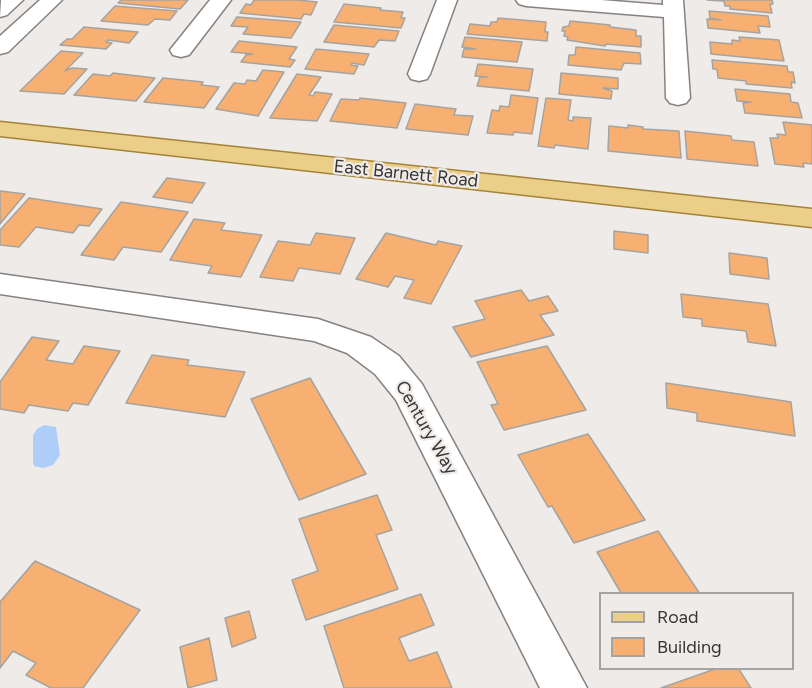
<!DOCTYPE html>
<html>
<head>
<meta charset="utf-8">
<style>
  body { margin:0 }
  #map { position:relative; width:812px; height:688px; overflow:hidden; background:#eeebe9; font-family:Figtree,sans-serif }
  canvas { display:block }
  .legend { position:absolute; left:599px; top:592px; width:195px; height:78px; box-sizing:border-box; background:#eeebe9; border:2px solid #a5a3a1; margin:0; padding:8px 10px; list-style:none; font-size:18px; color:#373635 }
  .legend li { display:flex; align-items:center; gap:12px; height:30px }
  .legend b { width:30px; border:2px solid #a5a3a1 }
</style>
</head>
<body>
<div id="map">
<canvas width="812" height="688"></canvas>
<ul class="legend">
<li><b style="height:8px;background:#ebce88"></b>Road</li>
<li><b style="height:16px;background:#f7b072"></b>Building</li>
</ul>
</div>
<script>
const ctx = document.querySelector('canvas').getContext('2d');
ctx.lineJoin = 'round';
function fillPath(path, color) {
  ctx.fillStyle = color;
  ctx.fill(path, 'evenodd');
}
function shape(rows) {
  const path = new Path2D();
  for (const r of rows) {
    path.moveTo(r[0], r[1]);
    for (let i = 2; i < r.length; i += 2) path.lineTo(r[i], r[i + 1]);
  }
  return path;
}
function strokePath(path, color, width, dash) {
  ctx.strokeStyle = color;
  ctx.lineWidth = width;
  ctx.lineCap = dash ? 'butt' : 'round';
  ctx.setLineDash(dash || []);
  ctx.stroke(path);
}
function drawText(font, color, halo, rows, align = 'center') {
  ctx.font = font + ' Figtree,sans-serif';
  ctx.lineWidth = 4.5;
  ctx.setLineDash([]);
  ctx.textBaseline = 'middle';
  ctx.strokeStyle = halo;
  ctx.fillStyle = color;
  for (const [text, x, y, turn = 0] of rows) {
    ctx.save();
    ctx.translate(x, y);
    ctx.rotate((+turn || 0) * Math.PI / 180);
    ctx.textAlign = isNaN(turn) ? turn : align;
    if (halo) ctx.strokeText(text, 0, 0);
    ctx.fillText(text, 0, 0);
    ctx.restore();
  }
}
const water = shape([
  [44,425,56,427,60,455,53,465,43,468,34,466,33,462,33,435,37,429]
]);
const building = shape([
  [121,0,188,0,180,9,118,3,121,0],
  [254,0,297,0,317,2,311,15,304,14,301,19,240,13,246,4,251,5,254,0],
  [707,0,772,0,773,4,770,4,772,13,730,9,730,6,725,6,724,1,707,0],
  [344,4,381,8,380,10,403,12,401,18,405,18,401,28,334,22,344,4],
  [115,6,177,11,170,20,155,19,148,25,101,21,115,6],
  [709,11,768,16,770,27,758,26,760,33,708,28,707,19,721,20,710,18,709,11],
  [237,17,301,22,291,38,243,34,248,27,231,26,237,17],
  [498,18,546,22,545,32,548,32,547,41,467,34,470,24,490,26,491,22,497,22,498,18],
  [570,21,610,25,610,27,636,30,636,36,641,36,641,47,606,44,605,46,567,40,568,37,564,36,565,31,562,31,563,27,569,26,570,21],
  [334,25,399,31,395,41,379,40,374,47,324,42,334,25],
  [84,27,138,32,129,43,108,40,106,42,112,43,106,49,60,45,67,39,72,39,84,27],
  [465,37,522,42,517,62,462,57,464,49,476,49,462,47,465,37],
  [739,37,779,40,784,61,711,54,710,42,732,44,732,40,740,41,739,37],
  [239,41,297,47,289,59,295,60,290,67,241,62,246,55,253,54,231,52,239,41],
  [576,47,640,53,641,64,624,63,621,70,568,65,569,55,575,55,576,47],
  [316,49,369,54,364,65,352,63,351,65,358,66,354,74,305,69,316,49],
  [61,51,83,53,65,71,72,68,87,69,64,94,20,91,61,51],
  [712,60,787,66,788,72,793,72,795,83,791,82,792,88,746,84,746,81,718,78,717,69,713,69,712,60],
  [478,64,533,69,529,91,477,86,480,77,488,77,475,76,478,64],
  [263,70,284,72,258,116,216,109,234,83,245,84,247,80,256,81,263,70],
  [113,73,155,78,136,101,74,95,93,74,110,76,113,73],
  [561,73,618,78,618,89,603,88,612,91,611,99,559,94,561,73],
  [297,74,321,77,309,95,313,96,315,92,332,94,317,121,270,118,297,74],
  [163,78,203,82,201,85,219,87,204,108,144,102,163,78],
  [735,89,790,94,791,102,798,103,802,118,745,113,743,103,751,102,737,101,735,89],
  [511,95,538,98,532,134,514,132,513,135,487,133,492,110,499,111,500,106,509,107,511,95],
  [360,98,406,103,397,128,330,121,341,99,359,100,360,98],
  [546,98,571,100,568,120,573,121,573,117,591,118,588,149,555,145,554,148,538,146,546,98],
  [415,104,456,109,454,115,473,116,468,135,406,129,415,104],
  [783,122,812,125,812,164,803,163,804,167,775,164,770,138,778,138,777,134,786,135,783,122],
  [628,125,643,127,643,129,679,131,681,158,608,151,609,126,628,128,628,125],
  [685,131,731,136,732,140,754,142,758,166,687,159,685,131],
  [167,178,205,183,192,203,153,197,167,178],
  [0,191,25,194,0,224,0,191],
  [29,198,102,209,89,226,79,225,73,233,36,227,19,247,0,245,0,230,29,198],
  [121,202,188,212,161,252,123,247,114,260,81,255,121,202],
  [194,219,225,223,221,230,262,235,241,277,208,273,212,266,170,260,194,219],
  [614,231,648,235,648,253,614,249,614,231],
  [316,233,355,238,340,274,299,268,293,281,260,277,278,241,310,245,316,233],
  [386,233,436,245,438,241,462,246,431,304,404,298,414,280,395,276,388,287,356,279,386,233],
  [729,253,767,258,769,279,730,274,729,253],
  [521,290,529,301,548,296,558,311,540,315,554,335,471,357,453,327,485,319,475,301,521,290],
  [681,294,768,304,776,346,748,342,746,331,702,326,702,319,683,317,681,294],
  [32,337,59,341,46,360,73,364,84,346,120,351,88,405,73,403,68,411,29,405,24,413,0,409,0,382,32,337],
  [547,346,586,410,504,430,491,405,498,404,477,362,547,346],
  [152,355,189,360,187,365,245,372,225,417,126,403,152,355],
  [310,378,366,474,299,500,251,399,310,378],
  [666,383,791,402,795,436,697,421,697,413,667,408,666,383],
  [588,434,645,520,574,543,552,506,548,507,518,455,588,434],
  [377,495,392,530,376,535,398,589,306,620,292,580,318,571,299,519,377,495],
  [658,531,700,594,619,594,621,593,597,552,658,531],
  [35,561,140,610,83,688,51,688,26,675,36,663,13,651,0,668,0,602,35,561],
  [421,594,434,625,399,638,409,661,437,652,452,688,344,688,324,626,421,594],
  [249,611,256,638,232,647,225,618,249,611],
  [209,638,217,680,188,688,180,647,209,638],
  [718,668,738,668,751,688,661,688,718,668]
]);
const minor = shape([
  [23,0,7,15,0,17,1,0,23,0],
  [40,0,62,0,8,52,0,54,0,36,40,0],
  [210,0,231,0,189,55,181,57,173,55,170,50,210,0],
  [437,0,457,0,430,74,427,79,419,81,411,79,408,74,437,0],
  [516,0,601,0,663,5,663,0,683,0,690,98,686,103,678,105,670,103,666,98,664,17,526,6,519,4,516,0],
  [0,274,318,319,371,337,399,356,422,384,587,688,540,688,396,400,375,374,347,353,314,341,0,294,0,274]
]);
const primary = shape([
  [0,122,812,209,812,227,0,136,0,122]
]);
const streetNames = [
  ["East Barnett Road",406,174,6],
  ["Century Way",426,428,60]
];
fillPath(water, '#aecdf8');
fillPath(building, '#f7b072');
strokePath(building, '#a5a3a0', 1.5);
strokePath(minor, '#858281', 3);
strokePath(primary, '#a38337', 3);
fillPath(minor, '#fff');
fillPath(primary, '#ebce88');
drawText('18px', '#373635', '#eeebe9', streetNames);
</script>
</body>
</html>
